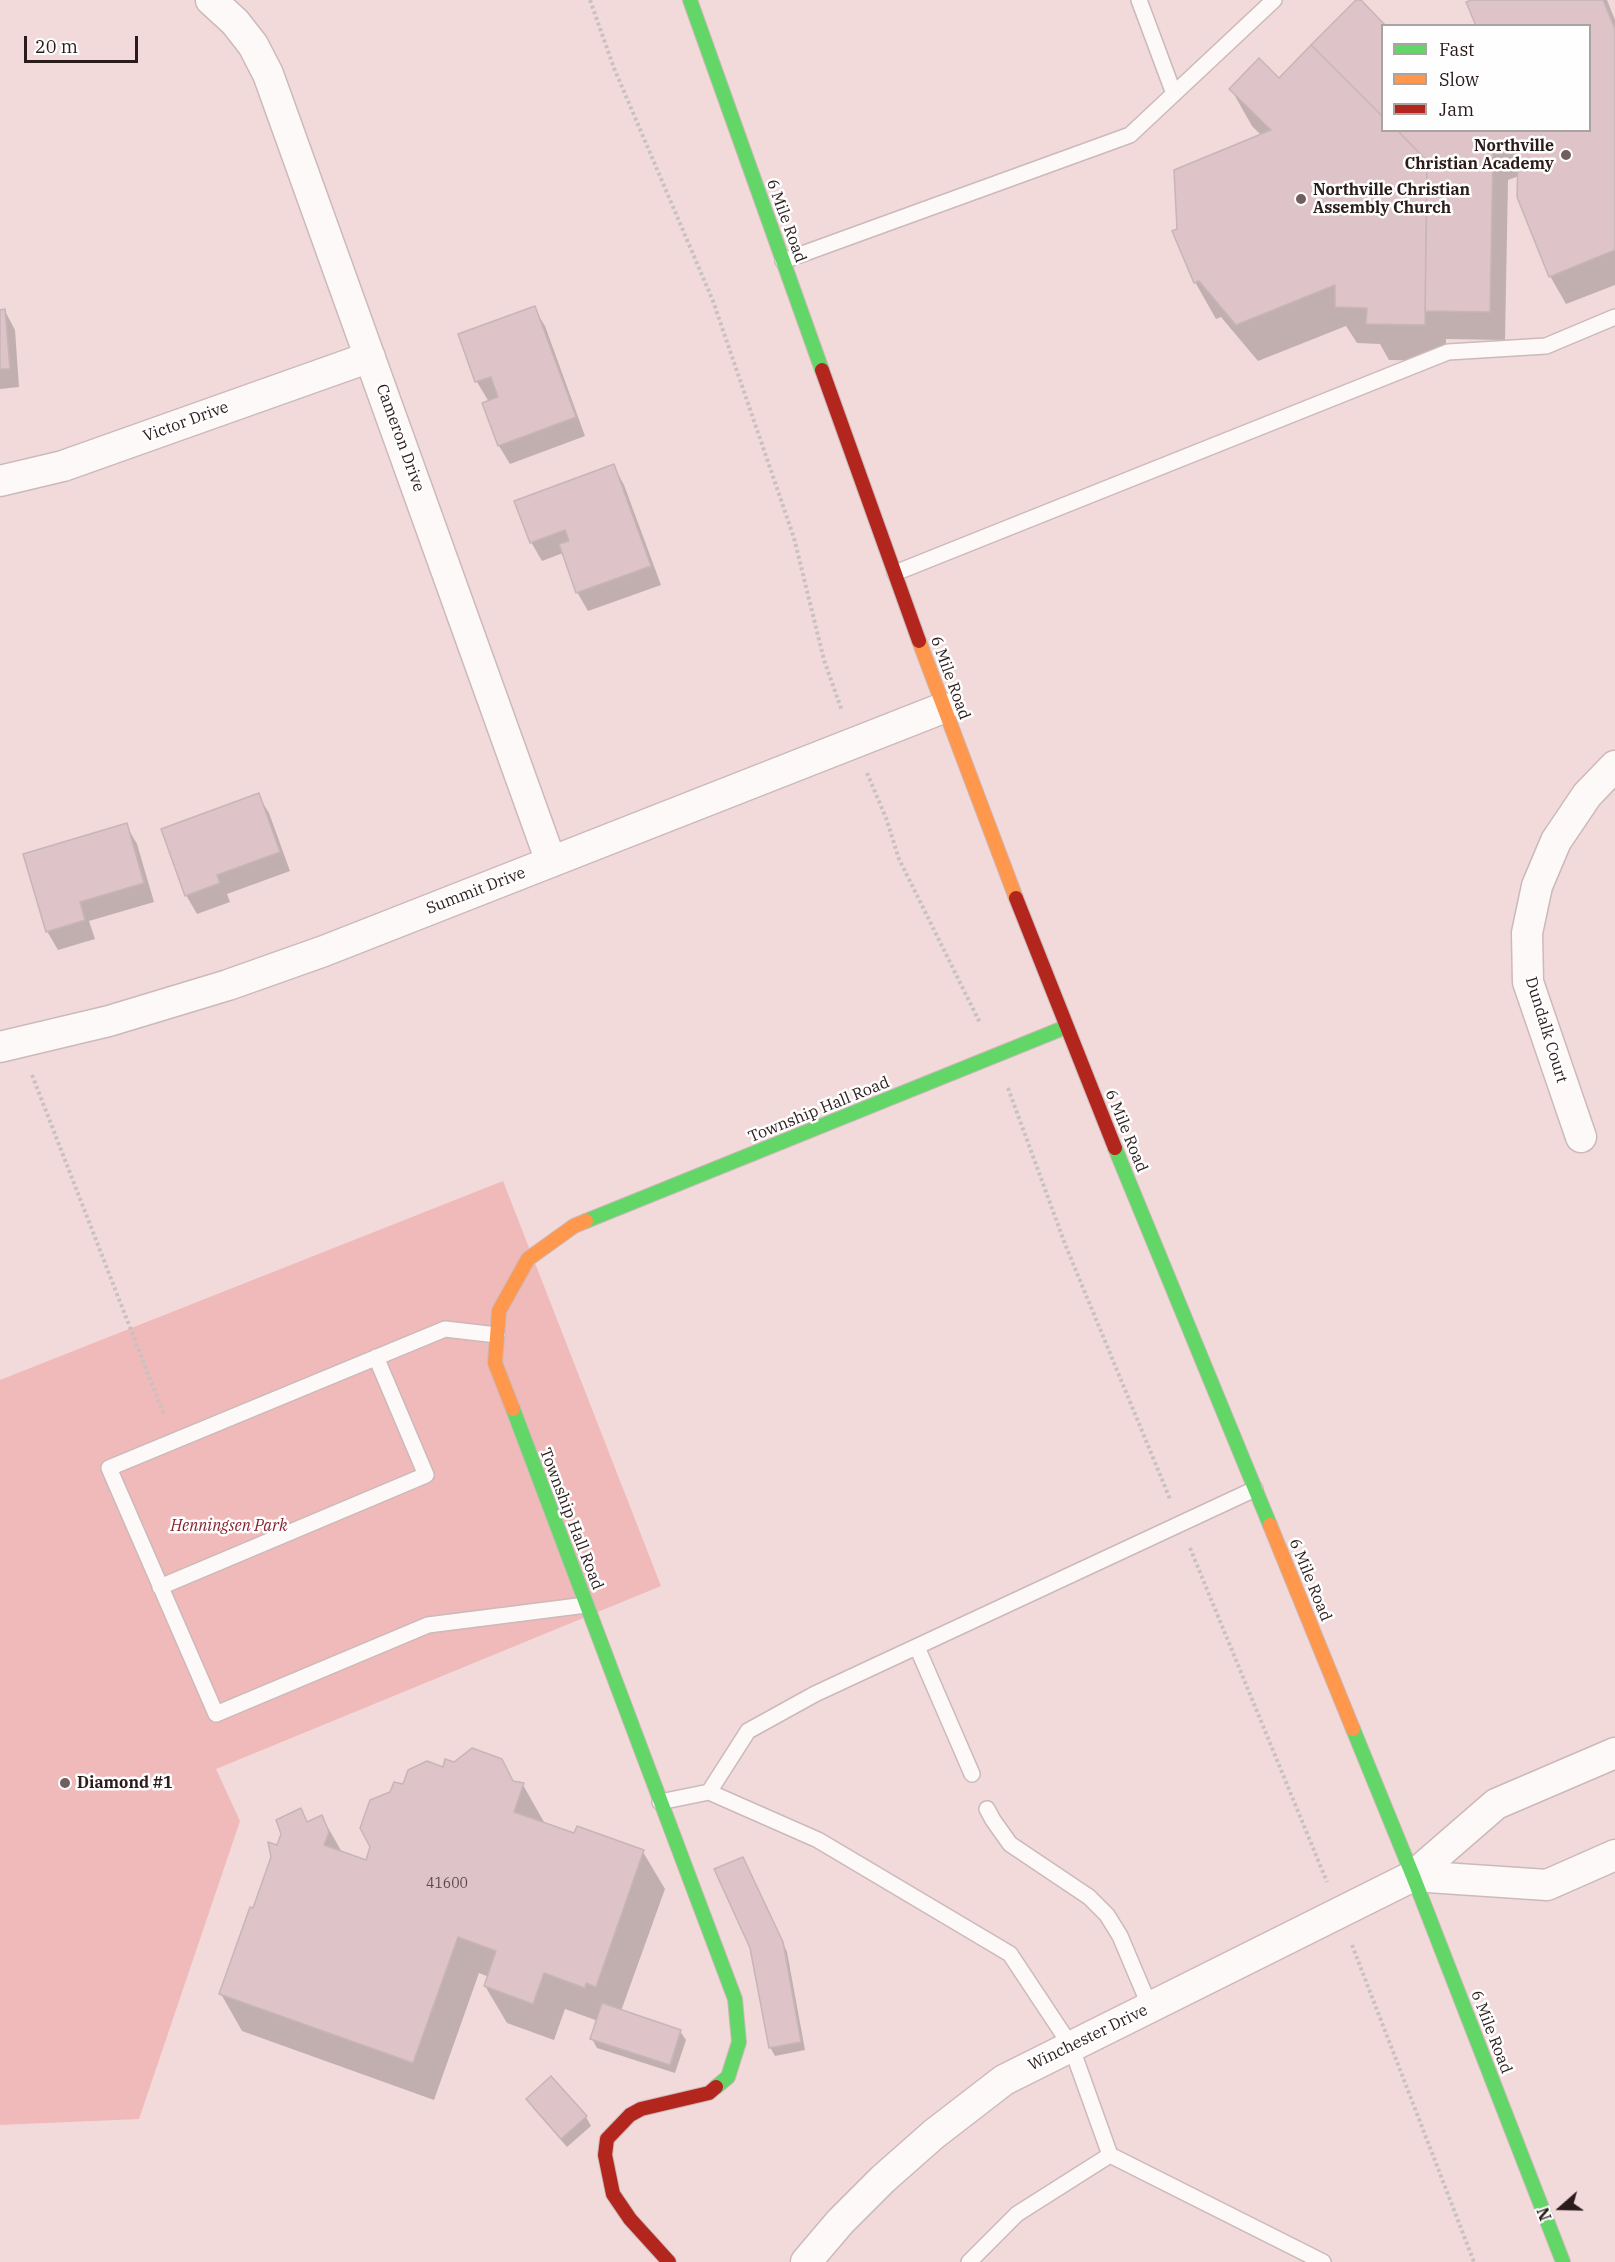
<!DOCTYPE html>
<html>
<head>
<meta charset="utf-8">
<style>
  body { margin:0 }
  #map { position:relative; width:1615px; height:2262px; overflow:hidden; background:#f2dada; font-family:"IBM Plex Serif",serif }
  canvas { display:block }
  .legend { position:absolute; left:1381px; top:24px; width:210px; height:108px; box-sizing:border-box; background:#fefefe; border:2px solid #aaa3a3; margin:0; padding:8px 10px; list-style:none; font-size:18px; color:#2b1b1b }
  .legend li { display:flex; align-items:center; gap:12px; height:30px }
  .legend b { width:30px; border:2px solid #aaa3a3 }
  .north { position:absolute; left:1531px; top:2178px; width:60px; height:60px; -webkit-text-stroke:4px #fefefe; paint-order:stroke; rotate:250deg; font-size:16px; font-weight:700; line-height:24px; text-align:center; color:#2b1b1b }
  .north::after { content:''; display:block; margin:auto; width:21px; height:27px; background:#2b1b1b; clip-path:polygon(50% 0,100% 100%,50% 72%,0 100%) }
  .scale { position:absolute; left:24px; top:36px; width:114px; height:27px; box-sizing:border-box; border:3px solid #2b1b1b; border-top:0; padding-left:8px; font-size:18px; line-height:21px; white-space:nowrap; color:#2b1b1b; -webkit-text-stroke:4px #fefefe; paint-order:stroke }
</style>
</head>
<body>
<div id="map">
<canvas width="1615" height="2262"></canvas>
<ul class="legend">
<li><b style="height:8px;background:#63d668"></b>Fast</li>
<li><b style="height:8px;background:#ff974d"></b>Slow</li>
<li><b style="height:8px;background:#b3261e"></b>Jam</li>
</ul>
<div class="north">N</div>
<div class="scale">20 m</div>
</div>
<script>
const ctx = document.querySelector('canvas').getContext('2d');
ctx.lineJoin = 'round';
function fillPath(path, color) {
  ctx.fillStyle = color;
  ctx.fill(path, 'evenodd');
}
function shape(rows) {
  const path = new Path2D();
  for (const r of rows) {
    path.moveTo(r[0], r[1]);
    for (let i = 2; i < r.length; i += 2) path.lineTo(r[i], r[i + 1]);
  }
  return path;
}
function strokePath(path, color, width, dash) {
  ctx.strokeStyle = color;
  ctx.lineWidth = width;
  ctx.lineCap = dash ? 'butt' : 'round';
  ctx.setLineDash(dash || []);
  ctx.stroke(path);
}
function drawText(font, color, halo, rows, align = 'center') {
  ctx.font = font + ' "IBM Plex Serif",serif';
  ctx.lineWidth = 5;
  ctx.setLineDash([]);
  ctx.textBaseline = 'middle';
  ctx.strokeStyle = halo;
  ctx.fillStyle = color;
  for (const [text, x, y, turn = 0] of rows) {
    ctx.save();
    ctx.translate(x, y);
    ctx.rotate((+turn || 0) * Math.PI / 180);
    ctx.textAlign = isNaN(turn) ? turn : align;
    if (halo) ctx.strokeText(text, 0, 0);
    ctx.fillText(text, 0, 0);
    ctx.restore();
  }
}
const green = shape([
  [503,1181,661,1586,216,1769,240,1821,139,2119,0,2125,0,1380]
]);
const shadow = shape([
  [1358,0,1382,26,1382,130,1590,130,1590,26,1476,0,1607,0,1615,20,1615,285,1566,304,1550,276,1519,176,1508,180,1505,340,1446,339,1446,361,1389,360,1380,344,1357,343,1346,326,1258,361,1221,317,1216,319,1195,282,1178,229,1262,136,1252,126,1231,89,1279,80],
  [534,308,545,326,585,436,510,464,499,446,489,402,477,382,460,335],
  [0,311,5,311,15,330,19,387,0,389],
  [614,466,624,485,661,585,588,611,577,592,563,553,542,561,531,542],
  [258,795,269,813,290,871,227,894,230,902,197,914,186,895],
  [126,825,137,844,154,902,89,921,95,939,58,950,47,931],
  [444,1769,523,1785,544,1822,543,1824,575,1835,643,1852,665,1889,621,2011,680,2031,686,2040,675,2073,597,2048,592,2039,598,2021,565,2009,554,2040,507,2023,485,1986,489,1977,479,1973,434,2100,242,2031,221,1994,278,1847,300,1810,308,1824,322,1817,343,1854,367,1862,372,1847,404,1786],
  [748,1868,787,1952,805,2050,775,2056,770,2047,751,1947],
  [528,2099,586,2117,591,2126,567,2147,533,2108]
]);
const building = shape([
  [1356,0,1361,0,1386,26,1382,26,1382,116,1311,45,1356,0],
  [1472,0,1603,0,1615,29,1615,250,1549,277,1517,197,1518,158,1512,144,1493,152,1490,312,1425,311,1427,161,1397,130,1590,130,1590,26,1476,26,1466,2,1472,0],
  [1311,45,1382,116,1382,130,1397,130,1427,161,1425,325,1366,324,1367,308,1335,307,1335,285,1236,325,1199,281,1194,283,1172,231,1177,229,1174,170,1271,130,1229,89,1259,58,1279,78,1311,45],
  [535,306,576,417,498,446,482,403,498,397,491,377,475,382,458,334,535,306],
  [5,309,10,369,0,369,0,310,5,309],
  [614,464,651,566,576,593,559,544,569,541,565,530,530,543,514,501,614,464],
  [259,793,280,852,217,875,220,883,185,896,161,829,259,793],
  [127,823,144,883,80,902,85,920,46,932,23,854,127,823],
  [472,1748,502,1759,513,1781,524,1783,514,1812,574,1833,577,1826,644,1850,596,1987,586,1983,585,1988,544,1973,533,2004,484,1986,496,1951,458,1937,413,2063,219,1994,250,1907,253,1908,271,1857,268,1842,277,1845,281,1834,276,1820,301,1808,307,1822,322,1815,329,1832,324,1845,366,1860,370,1847,360,1828,370,1800,390,1792,394,1782,403,1784,408,1770,427,1761,443,1767,445,1759,454,1762,472,1748],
  [743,1857,783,1942,801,2042,769,2048,750,1948,714,1869,743,1857],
  [602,2003,681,2030,670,2065,590,2039,602,2003],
  [551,2076,587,2116,561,2139,526,2099,551,2076]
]);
const path = shape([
  [590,0,614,68,713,301,794,538,824,660,842,711],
  [867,773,886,818,899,859,980,1023],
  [32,1075,164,1415],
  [1008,1088,1065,1244,1170,1499],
  [1190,1548,1327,1882],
  [1352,1945,1474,2262]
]);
const lane = shape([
  [1139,0,1174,94],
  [783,261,1130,135,1274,0],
  [895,573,1448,352,1546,346,1615,317],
  [497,1335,445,1329,109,1468,216,1714,428,1625,586,1605],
  [160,1587,426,1475,376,1357],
  [917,1647,972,1774],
  [709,1792,748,1731,815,1694,1255,1489],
  [660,1802,709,1792,818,1840,1010,1954,1071,2046,1110,2155],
  [987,1809,993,1820,1010,1844,1089,1897,1107,1915,1120,1936,1150,2007],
  [969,2262,1017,2214,1110,2155,1323,2262]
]);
const street = shape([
  [211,0,235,22,253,45,268,74,551,862],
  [0,481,63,466,370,357],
  [0,1047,109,1021,228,985,324,951,943,708],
  [1581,1137,1528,982,1527,933,1537,886,1556,841,1587,795,1615,766],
  [1413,1876,1547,1885,1615,1855],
  [806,2262,840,2222,883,2179,934,2134,1004,2080,1413,1876,1496,1804,1615,1753]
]);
const fast = shape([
  [690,0,822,370],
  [1115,1148,1270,1525],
  [586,1221,1066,1027],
  [513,1409,735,1999,739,2042,728,2077,716,2087],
  [1353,1729,1413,1876,1563,2262]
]);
const slow = shape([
  [919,641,1016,898],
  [513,1409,495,1363,499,1311,528,1259,574,1226,586,1221],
  [1270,1525,1353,1729]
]);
const jam = shape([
  [822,370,919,641],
  [1016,898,1115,1148],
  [669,2262,630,2219,613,2194,605,2155,607,2139,630,2115,641,2109,709,2093,716,2087]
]);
const markers = [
  [1566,155,6,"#715e5e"],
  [1301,199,6,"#715e5e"],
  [65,1783,6,"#715e5e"]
];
const numberNames = [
  ["41600",447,1884]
];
const poiNames = [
  ["Northville",1554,146,"right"],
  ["Christian Academy",1554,164,"right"],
  ["Northville Christian",1313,190],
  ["Assembly Church",1313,208],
  ["Diamond #1",77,1783]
];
const streetNames = [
  ["6 Mile Road",786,221,70],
  ["Victor Drive",186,422,-20],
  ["Cameron Drive",400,438,70],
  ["6 Mile Road",950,678,70],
  ["Summit Drive",476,891,-21],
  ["Dundalk Court",1546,1030,73],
  ["Township Hall Road",819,1110,-22],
  ["6 Mile Road",1126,1131,68],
  ["Township Hall Road",571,1519,69],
  ["6 Mile Road",1310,1580,68],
  ["6 Mile Road",1491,2032,69],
  ["Winchester Drive",1088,2038,-26]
];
const parkNames = [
  ["Henningsen Park",229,1526]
];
fillPath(green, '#f0b9ba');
fillPath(shadow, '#0003');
fillPath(building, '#dec3c8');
strokePath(building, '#c7b5b7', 1.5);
strokePath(lane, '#ccb9b9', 18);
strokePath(street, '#ccb9b9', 33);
strokePath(fast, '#ccb9b9', 16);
strokePath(slow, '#ccb9b9', 16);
strokePath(jam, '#ccb9b9', 16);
strokePath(path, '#c9c1c1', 4, [3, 3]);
strokePath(lane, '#fdf9f9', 15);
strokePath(street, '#fdf9f9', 30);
strokePath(fast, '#63d668', 14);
strokePath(slow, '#ff974d', 14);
strokePath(jam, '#b3261e', 14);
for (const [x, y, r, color] of markers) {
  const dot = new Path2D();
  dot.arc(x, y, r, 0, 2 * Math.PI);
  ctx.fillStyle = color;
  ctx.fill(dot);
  strokePath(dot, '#fefefe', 2);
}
drawText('14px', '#5a4849', null, numberNames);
drawText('bold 16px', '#2b1b1b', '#fefefe', poiNames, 'left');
drawText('16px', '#2b1b1b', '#fefefe', streetNames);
drawText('italic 16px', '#862230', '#fefefe', parkNames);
</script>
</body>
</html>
